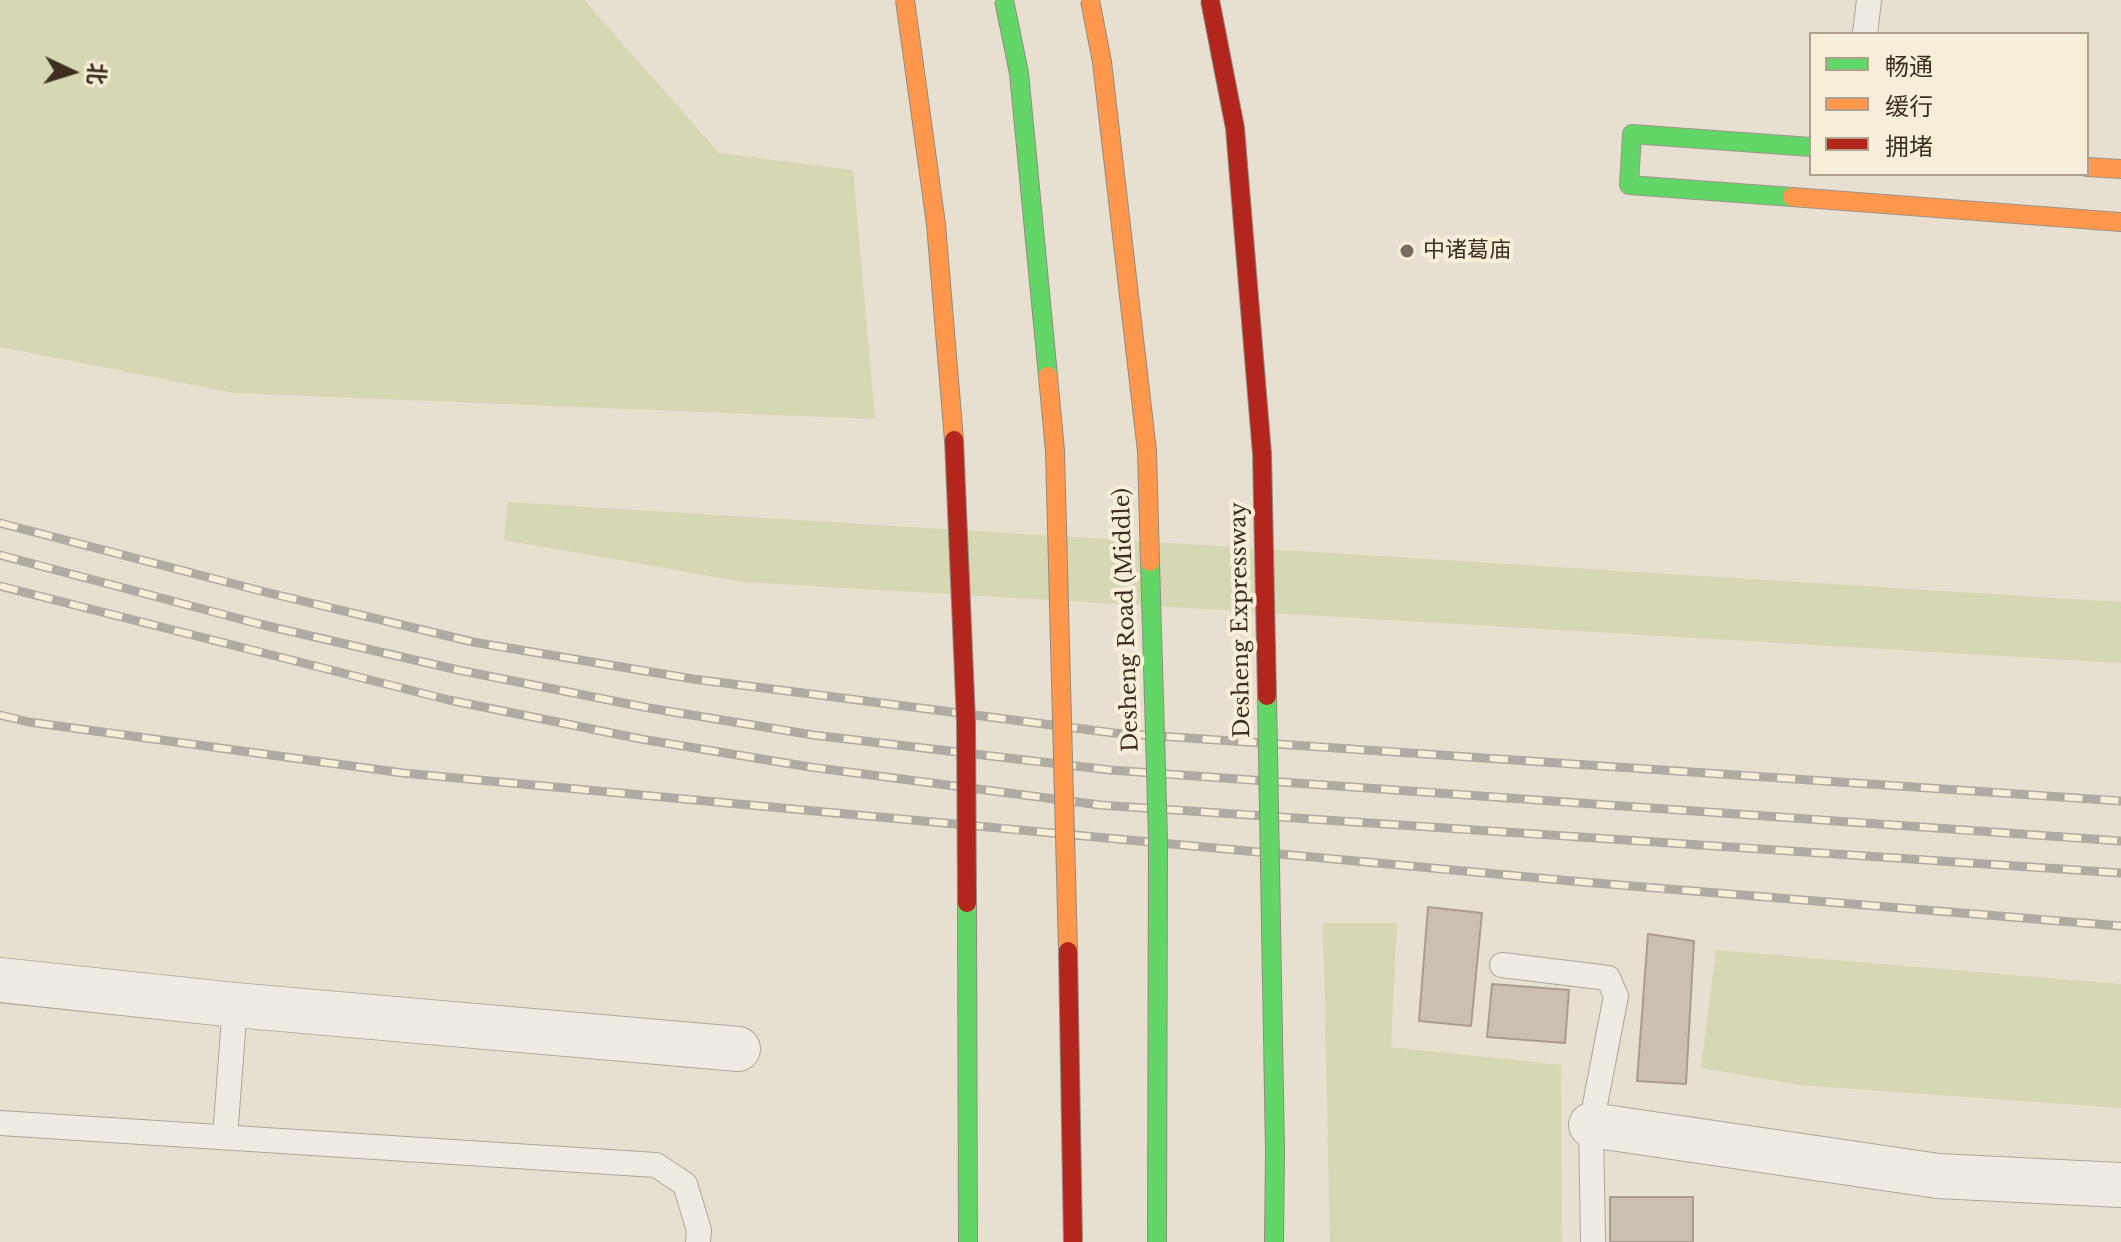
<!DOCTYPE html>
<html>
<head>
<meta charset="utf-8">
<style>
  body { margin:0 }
  #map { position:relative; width:2121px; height:1242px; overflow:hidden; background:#e7e0d1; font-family:"Libre Baskerville","Noto Sans SC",serif }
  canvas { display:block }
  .legend { position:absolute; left:1809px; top:32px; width:280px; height:144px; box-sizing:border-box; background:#f7eed8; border:2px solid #ada18e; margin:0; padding:10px 14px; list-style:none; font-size:24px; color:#3d2e20 }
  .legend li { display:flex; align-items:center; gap:16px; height:40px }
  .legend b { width:40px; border:2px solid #ada18e }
  .north { position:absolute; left:32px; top:32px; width:80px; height:80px; -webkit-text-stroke:6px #f7eed8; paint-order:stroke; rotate:94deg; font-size:22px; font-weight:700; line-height:32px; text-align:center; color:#3d2e20 }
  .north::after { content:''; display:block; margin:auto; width:28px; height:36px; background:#3d2e20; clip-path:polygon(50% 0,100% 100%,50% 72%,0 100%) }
</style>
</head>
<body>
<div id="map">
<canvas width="2121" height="1242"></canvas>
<ul class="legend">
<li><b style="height:10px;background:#63d668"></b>畅通</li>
<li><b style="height:10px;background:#ff974d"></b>缓行</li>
<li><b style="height:10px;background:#b3261e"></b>拥堵</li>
</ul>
<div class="north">北</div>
</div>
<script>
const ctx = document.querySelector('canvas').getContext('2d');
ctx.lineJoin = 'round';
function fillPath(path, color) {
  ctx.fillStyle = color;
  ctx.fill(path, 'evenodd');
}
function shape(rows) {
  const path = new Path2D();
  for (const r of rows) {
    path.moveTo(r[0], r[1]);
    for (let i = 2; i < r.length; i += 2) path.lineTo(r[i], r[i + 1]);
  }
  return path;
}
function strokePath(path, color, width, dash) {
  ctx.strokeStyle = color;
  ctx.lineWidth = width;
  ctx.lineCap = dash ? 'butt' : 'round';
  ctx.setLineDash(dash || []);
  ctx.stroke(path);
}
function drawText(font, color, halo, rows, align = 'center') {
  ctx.font = font + ' "Libre Baskerville","Noto Sans SC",serif';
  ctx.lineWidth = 8;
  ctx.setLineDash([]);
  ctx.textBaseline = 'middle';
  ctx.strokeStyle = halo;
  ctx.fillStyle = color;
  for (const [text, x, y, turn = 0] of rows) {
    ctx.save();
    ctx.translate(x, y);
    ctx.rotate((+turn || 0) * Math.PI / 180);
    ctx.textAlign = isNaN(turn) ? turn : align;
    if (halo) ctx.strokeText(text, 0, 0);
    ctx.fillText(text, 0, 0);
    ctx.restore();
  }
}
const green = shape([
  [0,0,584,0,719,153,853,170,875,419,234,393,0,347],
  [508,502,2121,602,2121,663,744,582,504,540],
  [1323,923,1397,923,1391,1047,1561,1065,1562,1242,1330,1242],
  [1716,950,2121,984,2121,1108,1799,1085,1701,1068]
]);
const building = shape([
  [1428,907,1482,913,1471,1026,1419,1021,1428,907],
  [1648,934,1694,941,1686,1084,1637,1081,1648,934],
  [1492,984,1569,990,1565,1043,1487,1037,1492,984],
  [1610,1197,1693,1197,1693,1242,1610,1242,1610,1197]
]);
const lane = shape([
  [1865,34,1869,0],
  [1502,965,1608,978,1616,996,1591,1125,1593,1242],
  [0,1123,656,1165,685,1184,699,1230,698,1242],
  [225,1137,235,1005]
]);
const street = shape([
  [0,980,235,1005,738,1049],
  [1591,1125,1938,1176,2121,1185]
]);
const fast = shape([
  [1792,197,1629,185,1632,134,1811,147]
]);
const slow = shape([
  [2087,167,2121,169],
  [1792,197,2121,222]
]);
const rail = shape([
  [0,523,265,592,473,642,693,679,819,695,1114,733,2121,801],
  [0,555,259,624,458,670,649,708,813,735,1110,770,2121,841],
  [0,586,449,700,641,739,810,767,1100,805,2121,873],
  [0,715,29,722,403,773,1583,882,2121,926]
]);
const fastBridge = shape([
  [1004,0,1019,73,1048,376],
  [1150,562,1158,839,1157,1242],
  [1267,696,1275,1151,1274,1242],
  [967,903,968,1242]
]);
const slowBridge = shape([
  [905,0,936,224,954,440],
  [1090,0,1102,62,1147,451,1150,562],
  [1048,376,1055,451,1068,951]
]);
const jamBridge = shape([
  [1210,0,1235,128,1262,454,1267,696],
  [954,440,966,721,967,903],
  [1068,951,1073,1242]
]);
const markers = [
  [1407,251,8,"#786c5e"]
];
const poiNames = [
  ["中诸葛庙",1423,251]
];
const streetNames = [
  ["Desheng Road (Middle)",1127,620,-92],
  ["Desheng Expressway",1241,620,-91]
];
fillPath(green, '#d6d7b3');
fillPath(building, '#cbbfb2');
strokePath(building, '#a89c90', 2);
strokePath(lane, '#ada599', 26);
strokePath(street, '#ada599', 46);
strokePath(fast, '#9c958a', 20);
strokePath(slow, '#9c958a', 20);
strokePath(lane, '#efebe3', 24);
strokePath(street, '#efebe3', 44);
strokePath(fast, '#63d668', 18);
strokePath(slow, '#ff974d', 18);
strokePath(rail, '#afaaa2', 9);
strokePath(rail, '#f7eed8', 6, [18]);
strokePath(fastBridge, '#928b80', 20, []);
strokePath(slowBridge, '#928b80', 20, []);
strokePath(jamBridge, '#928b80', 20, []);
strokePath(fastBridge, '#63d668', 18);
strokePath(slowBridge, '#ff974d', 18);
strokePath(jamBridge, '#b3261e', 18);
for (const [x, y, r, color] of markers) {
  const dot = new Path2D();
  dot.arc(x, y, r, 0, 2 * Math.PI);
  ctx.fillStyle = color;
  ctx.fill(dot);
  strokePath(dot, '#f7eed8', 3);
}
drawText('22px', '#3d2e20', '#f7eed8', poiNames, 'left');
drawText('22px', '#3d2e20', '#f7eed8', streetNames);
</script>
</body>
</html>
